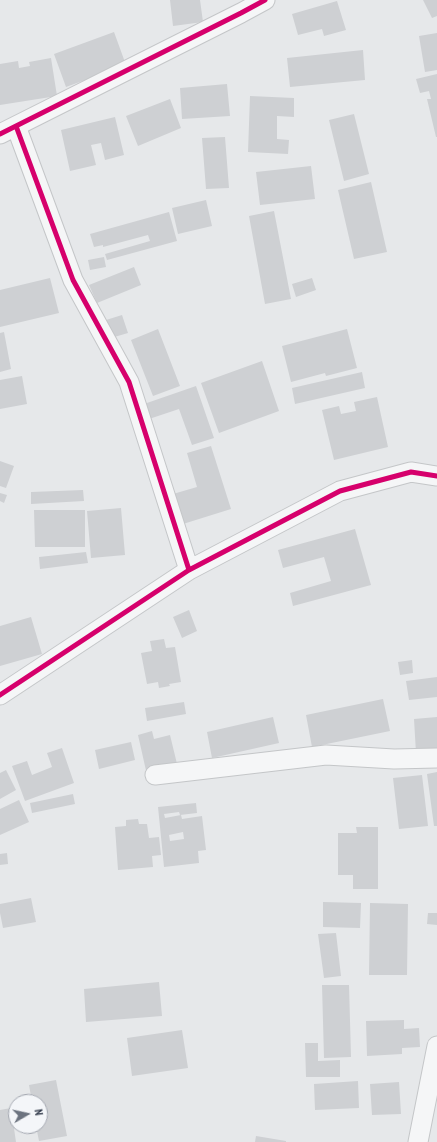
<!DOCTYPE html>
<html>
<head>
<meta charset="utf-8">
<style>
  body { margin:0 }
  #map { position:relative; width:437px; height:1142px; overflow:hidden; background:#e6e8ea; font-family:"PT Sans Narrow",sans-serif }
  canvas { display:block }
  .north { position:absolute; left:8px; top:1094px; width:40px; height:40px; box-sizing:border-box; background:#f4f6f9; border:1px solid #a4a8b1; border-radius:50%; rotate:81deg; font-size:11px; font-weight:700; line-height:16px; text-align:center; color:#2b3445 }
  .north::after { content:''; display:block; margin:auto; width:14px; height:18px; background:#6c737f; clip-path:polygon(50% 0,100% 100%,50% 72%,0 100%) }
</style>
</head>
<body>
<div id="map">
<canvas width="437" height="1142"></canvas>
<div class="north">N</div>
</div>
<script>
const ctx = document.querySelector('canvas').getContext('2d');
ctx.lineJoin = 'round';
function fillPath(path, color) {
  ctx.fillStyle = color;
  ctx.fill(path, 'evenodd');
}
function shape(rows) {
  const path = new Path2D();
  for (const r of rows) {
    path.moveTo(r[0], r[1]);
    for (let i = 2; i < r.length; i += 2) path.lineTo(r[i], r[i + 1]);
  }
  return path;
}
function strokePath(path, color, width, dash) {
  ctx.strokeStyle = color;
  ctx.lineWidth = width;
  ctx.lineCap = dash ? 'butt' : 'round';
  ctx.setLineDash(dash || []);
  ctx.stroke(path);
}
const building = shape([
  [170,0,200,0,203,22,173,26],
  [423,0,437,0,437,16,432,18],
  [337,1,346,30,324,36,322,29,298,35,292,14],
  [114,32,126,65,66,87,54,54],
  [437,33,437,70,425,72,419,36],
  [363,50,365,80,290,87,287,58],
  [51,58,57,96,0,105,0,64,18,61,19,68,30,66,29,62],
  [437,74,437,137,436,137,427,99,431,99,429,91,420,93,416,79],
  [227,84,230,116,182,119,180,88],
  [250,96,294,98,294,117,277,116,277,139,289,140,288,154,248,152],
  [170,99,181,128,138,146,126,116],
  [354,114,369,174,344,181,329,120],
  [115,117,124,155,105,160,101,143,91,145,96,165,70,171,61,130],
  [225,137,229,188,206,189,202,138],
  [311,166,315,199,260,205,256,172],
  [371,182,387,252,354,259,338,190],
  [206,200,212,226,178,234,172,208],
  [274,211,291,299,265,304,249,216],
  [169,212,177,241,107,260,105,254,150,241,148,235,103,247,103,245,94,247,90,234],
  [104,257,106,267,90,270,88,260],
  [134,267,141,285,97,303,89,285],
  [50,278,59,313,0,327,0,290],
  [312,278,316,290,296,297,292,284],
  [122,315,128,333,111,338,106,320],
  [158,329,180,386,153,396,131,340],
  [347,329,357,368,326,376,325,373,291,382,282,346],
  [4,332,11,369,0,372,0,333],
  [262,361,279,411,219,433,201,383],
  [362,372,365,388,295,404,292,388],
  [22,376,27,404,0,409,0,380],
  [196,386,214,438,192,445,179,409,149,419,144,404],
  [377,397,388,447,334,460,322,410,339,406,341,414,356,411,354,402],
  [211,446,231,509,183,524,173,494,197,487,187,453],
  [0,461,14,466,6,488,0,486],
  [83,490,84,501,31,504,31,492],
  [0,493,7,495,4,503,0,501],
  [121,508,125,555,91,558,87,511],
  [34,510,85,510,85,547,35,547],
  [355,529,371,585,293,606,290,593,331,581,324,557,283,568,278,550],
  [86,552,88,563,40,569,39,557],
  [189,610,197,631,182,638,173,617],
  [31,617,42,654,0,666,0,626],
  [164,639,166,648,175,647,181,682,169,684,170,686,159,688,158,682,147,684,141,653,152,651,150,641],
  [412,660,413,673,400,675,398,662],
  [437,677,437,697,409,700,406,681],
  [383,699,390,731,312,747,306,715],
  [184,702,186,714,147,721,145,708],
  [273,717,279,743,212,758,207,732],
  [437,717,437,751,416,753,414,719],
  [152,731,154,739,170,735,178,768,147,775,138,735],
  [131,742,135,760,99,769,95,750],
  [62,748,74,783,25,801,12,766,27,761,32,775,52,767,47,753],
  [6,770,16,790,0,799,0,773],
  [437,772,437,826,434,826,427,774],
  [422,775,428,826,399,829,393,778],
  [73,794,75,804,32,813,30,803],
  [19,800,29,822,0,835,0,809],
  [196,803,197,813,180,815,179,812,164,814,165,818,181,815,182,819,202,816,206,850,198,851,199,863,164,867,158,807],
  [183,832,184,839,170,841,169,835],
  [138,819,139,824,147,824,149,838,159,837,161,855,152,856,153,867,118,870,115,827,126,826,126,820],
  [356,827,378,827,378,889,353,889,353,875,338,875,338,833,357,833],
  [7,853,8,864,0,865,0,854],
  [31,898,36,922,3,928,0,913,0,904],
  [323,902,361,903,360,928,323,927],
  [370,903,408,904,407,975,369,975],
  [428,913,437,913,437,925,427,924],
  [336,933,341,976,324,978,318,934],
  [159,982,162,1016,86,1022,84,989],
  [322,985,349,985,351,1057,324,1058],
  [404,1020,404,1029,419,1028,420,1047,402,1048,402,1054,367,1056,366,1021],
  [182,1030,188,1068,132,1076,127,1038],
  [305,1043,318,1043,318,1061,340,1060,340,1077,306,1077],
  [56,1080,67,1136,39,1141,36,1126,40,1126,40,1102,32,1102,29,1085],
  [358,1081,359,1108,315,1110,314,1084],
  [399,1082,401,1114,372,1115,370,1084],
  [11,1108,16,1142,0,1142,0,1110],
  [256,1136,286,1141,286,1142,255,1142]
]);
const street = shape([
  [16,126,73,280,129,382,189,570],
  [0,134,241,13,265,0],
  [0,695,189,570,340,491,411,472,437,476],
  [155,775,326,755,394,759,437,758],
  [418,1142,437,1046]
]);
const cycleway = shape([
  [16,126,73,280,129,382,189,570],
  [0,134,241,13,265,0],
  [0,695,189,570,340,491,411,472,437,476]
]);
fillPath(building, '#ced0d3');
strokePath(street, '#c4c6c8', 21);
strokePath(street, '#f5f6f7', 19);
strokePath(cycleway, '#d6006c', 5);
</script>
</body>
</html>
